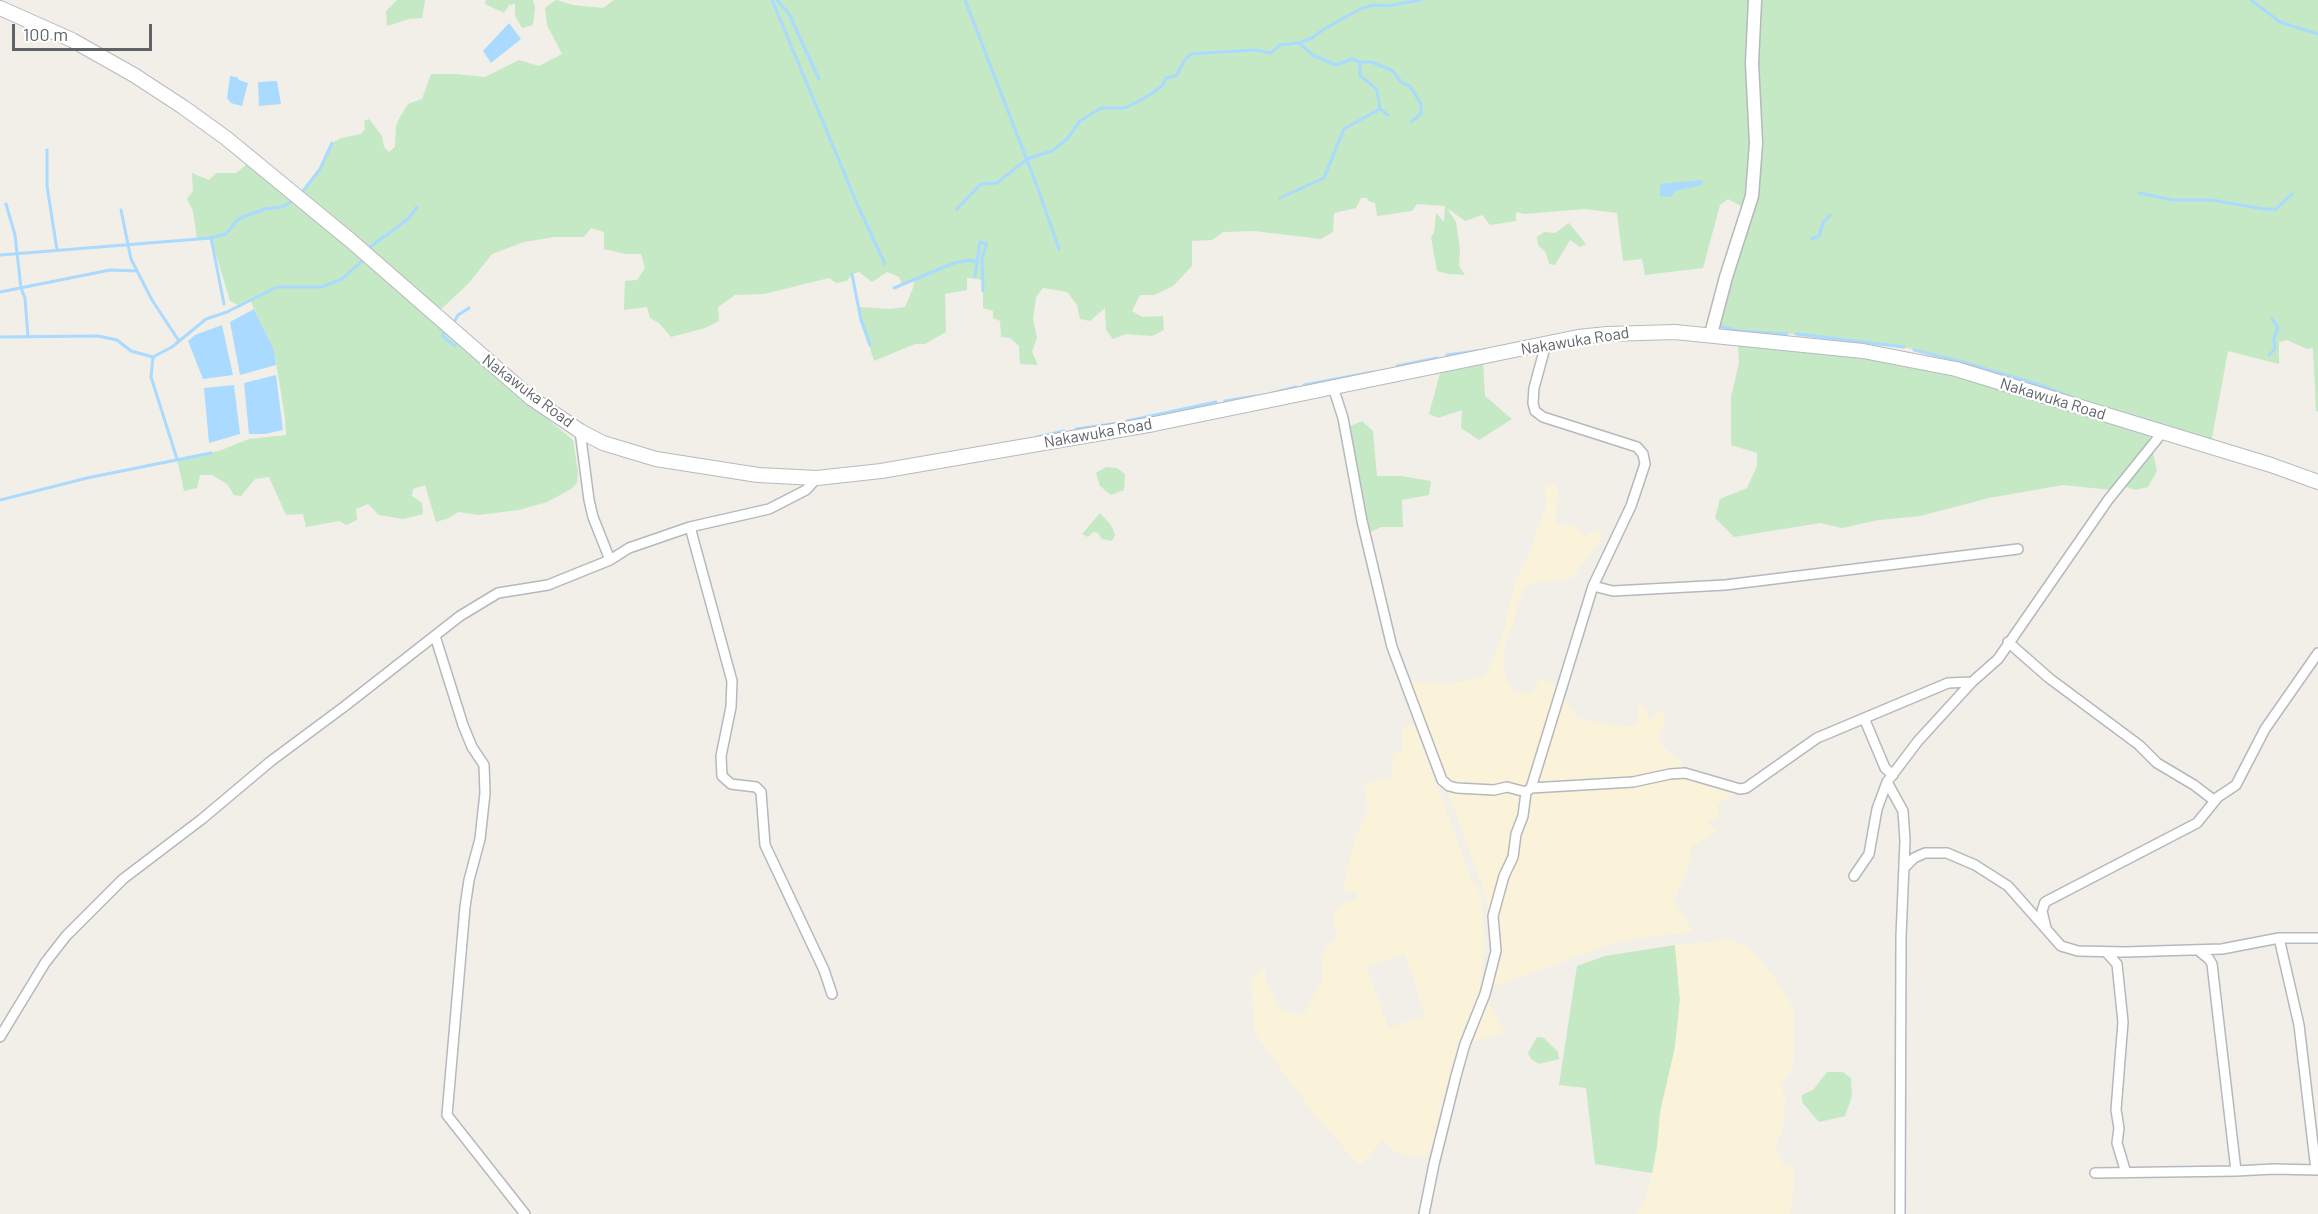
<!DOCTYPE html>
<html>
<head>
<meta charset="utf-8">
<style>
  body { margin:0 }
  #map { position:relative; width:2318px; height:1214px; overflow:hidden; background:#f1efe8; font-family:Barlow,sans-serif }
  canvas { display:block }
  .scale { position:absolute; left:12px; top:24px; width:140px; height:27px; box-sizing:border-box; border:3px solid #5f6368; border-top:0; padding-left:8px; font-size:18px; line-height:21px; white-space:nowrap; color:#5f6368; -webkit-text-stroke:4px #fff; paint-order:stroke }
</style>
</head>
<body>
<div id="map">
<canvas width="2318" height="1214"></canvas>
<div class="scale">100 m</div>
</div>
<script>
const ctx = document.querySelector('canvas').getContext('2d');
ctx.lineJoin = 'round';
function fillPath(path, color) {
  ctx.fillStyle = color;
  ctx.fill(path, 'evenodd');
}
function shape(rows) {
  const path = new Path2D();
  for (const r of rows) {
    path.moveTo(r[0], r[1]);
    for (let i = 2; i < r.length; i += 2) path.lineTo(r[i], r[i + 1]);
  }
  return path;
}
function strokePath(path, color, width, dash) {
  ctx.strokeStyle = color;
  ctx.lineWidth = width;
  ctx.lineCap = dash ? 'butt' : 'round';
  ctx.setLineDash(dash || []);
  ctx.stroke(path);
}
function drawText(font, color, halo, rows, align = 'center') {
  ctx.font = font + ' Barlow,sans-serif';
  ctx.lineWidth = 4.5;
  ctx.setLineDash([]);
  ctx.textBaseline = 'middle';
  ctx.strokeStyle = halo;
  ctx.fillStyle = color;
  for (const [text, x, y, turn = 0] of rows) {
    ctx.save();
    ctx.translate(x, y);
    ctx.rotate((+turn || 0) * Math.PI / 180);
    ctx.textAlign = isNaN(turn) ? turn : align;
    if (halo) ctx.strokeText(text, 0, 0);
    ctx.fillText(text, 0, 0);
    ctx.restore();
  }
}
const green = shape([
  [397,0,425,0,422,18,409,19,387,26,386,11],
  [486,0,533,0,535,7,533,25,522,28,515,16,515,4,509,5,504,13,485,4],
  [556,0,573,5,603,8,614,0,1750,0,1750,140,1745,194,1741,206,1728,199,1720,205,1703,268,1645,275,1642,259,1623,261,1617,213,1585,209,1524,214,1516,212,1516,221,1490,225,1482,215,1465,221,1447,208,1456,222,1460,249,1459,266,1465,275,1448,274,1437,271,1431,237,1434,233,1436,213,1444,222,1445,206,1417,204,1412,211,1377,216,1375,203,1368,201,1367,198,1361,198,1356,208,1334,213,1333,232,1321,239,1254,231,1223,232,1212,240,1192,241,1192,266,1173,286,1154,295,1140,295,1132,311,1142,317,1163,316,1164,330,1152,336,1126,334,1113,339,1106,330,1105,308,1090,321,1080,319,1077,305,1067,292,1043,288,1036,297,1033,319,1037,338,1032,352,1038,365,1020,364,1019,346,1010,338,1001,337,1000,321,993,318,993,311,983,308,983,280,967,278,967,290,945,294,946,332,925,344,915,344,874,361,861,320,859,307,889,309,905,307,913,288,914,281,902,285,899,277,887,272,872,282,859,272,852,274,847,281,836,283,829,278,764,294,735,295,718,307,719,321,705,328,671,337,659,323,650,318,647,307,624,310,625,281,637,280,645,268,641,254,626,254,604,249,604,232,591,228,584,237,554,237,524,242,492,254,468,284,438,312,330,213,303,191,320,169,332,143,341,138,361,134,365,129,364,121,369,119,382,136,384,147,389,152,395,147,396,126,400,117,408,104,422,99,431,74,455,74,485,77,519,60,539,66,562,54,547,25,545,8],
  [1759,0,2318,0,2318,411,2316,412,2313,348,2307,349,2287,340,2279,342,2279,364,2228,351,2211,443,2037,384,1904,347,1796,334,1739,331,1719,326,1739,245,1754,211],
  [247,164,342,242,469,354,573,440,578,472,577,483,571,489,547,502,519,510,478,515,458,512,449,518,436,522,425,485,413,489,412,496,422,503,423,514,403,519,379,515,368,504,356,509,357,520,346,525,339,521,306,527,303,514,286,515,269,477,255,479,241,496,234,495,227,484,212,475,200,475,197,488,184,491,177,459,219,451,249,439,286,435,285,418,274,350,250,300,238,305,230,301,211,238,197,239,193,211,187,199,193,191,192,173,209,180,216,173,236,173],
  [1569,223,1586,244,1580,247,1570,240,1555,265,1549,264,1546,253,1538,245,1537,237,1544,232,1555,233],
  [1743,344,1893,361,1968,380,2003,387,2149,434,2157,471,2148,487,2135,490,2126,487,2124,477,2112,490,2063,485,1989,498,1920,516,1879,520,1842,528,1820,523,1734,537,1715,518,1720,499,1747,488,1757,466,1757,453,1731,445,1731,397,1739,363,1738,346],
  [1483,360,1485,396,1512,419,1479,440,1461,428,1462,410,1438,418,1429,414,1442,366],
  [1362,421,1373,431,1377,476,1401,476,1431,481,1429,495,1402,500,1403,527,1381,527,1366,534,1348,427],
  [1106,467,1117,468,1125,474,1124,490,1111,495,1100,486,1096,473],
  [1100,513,1111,525,1115,535,1112,541,1102,539,1098,533,1093,532,1088,537,1082,534],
  [1675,945,1680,1000,1675,1047,1652,1173,1595,1164,1586,1088,1559,1085,1577,966,1605,956],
  [1537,1037,1544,1038,1558,1052,1559,1059,1539,1064,1531,1059,1528,1053],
  [1827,1072,1843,1072,1851,1078,1852,1096,1845,1116,1819,1122,1802,1102,1802,1095,1813,1090]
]);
const sand = shape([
  [1545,485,1557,485,1556,524,1577,526,1585,537,1598,527,1602,537,1572,578,1528,584,1517,602,1514,623,1505,643,1503,659,1505,677,1515,693,1533,693,1540,678,1557,686,1577,718,1601,723,1622,727,1638,725,1638,705,1646,708,1649,721,1654,718,1659,708,1666,720,1660,734,1661,745,1682,762,1683,769,1735,783,1736,793,1717,805,1719,816,1709,821,1709,826,1719,829,1690,848,1692,858,1674,900,1693,932,1644,937,1609,945,1495,986,1490,981,1494,943,1485,893,1408,682,1451,684,1486,676,1505,629,1514,585,1529,554,1546,506],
  [1414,723,1470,876,1481,895,1485,945,1479,994,1458,1041,1428,1156,1400,1155,1382,1140,1360,1166,1315,1115,1255,1034,1251,980,1265,967,1266,982,1280,1009,1303,1016,1322,980,1321,966,1326,947,1337,937,1333,914,1340,906,1356,898,1357,893,1343,891,1348,865,1356,837,1368,810,1364,784,1392,777,1393,754,1402,750,1402,729],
  [1405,953,1425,1016,1388,1028,1367,967],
  [1730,940,1749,947,1773,976,1794,1008,1793,1066,1781,1087,1785,1099,1783,1129,1775,1146,1783,1164,1793,1167,1794,1186,1790,1214,1638,1214,1646,1197,1656,1160,1660,1112,1675,1047,1680,1000,1675,945],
  [1487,1000,1504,1032,1468,1043]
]);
const water = shape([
  [509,23,521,39,491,63,483,51],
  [230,76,237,77,239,80,248,83,242,106,231,103,227,98],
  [277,81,281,104,259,106,258,82],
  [1703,180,1702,185,1675,191,1671,197,1660,196,1660,184],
  [254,309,274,350,276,365,240,375,230,322],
  [222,325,233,375,203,379,188,341,195,335],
  [276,375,283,430,265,434,249,434,244,383],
  [234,385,240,434,209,443,204,388]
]);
const stream = shape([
  [772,0,858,206,885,264],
  [777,0,789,14,819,79],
  [965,0,1037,186,1059,249],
  [2251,0,2280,22,2318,34],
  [1299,43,1313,55,1336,65,1352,59,1360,62,1360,76,1366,80,1377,90,1380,109,1388,115],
  [1360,62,1372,62,1393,71,1402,83,1410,86,1421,104,1421,114,1411,122],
  [47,150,47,186,57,250],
  [303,191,320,169,332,143],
  [2139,193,2173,200,2212,200,2263,209,2276,209,2292,194],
  [1280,198,1324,178,1344,129,1380,109],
  [6,204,15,235,21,288,25,298,28,337],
  [957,209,981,184,997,183,1027,159,1052,151,1067,139,1080,121,1101,108,1125,108,1145,98,1162,86,1166,78,1176,76,1184,61,1191,54,1254,50,1271,53,1280,45,1299,43,1312,38,1324,29,1362,8,1375,5,1388,6,1421,0],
  [121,210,131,259,152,300,179,341],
  [211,238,224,304],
  [1812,239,1819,236,1823,223,1830,215],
  [369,248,408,219,417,207],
  [0,255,211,238,226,234,238,219,265,209,282,207,293,201],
  [852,274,861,320,870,345],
  [975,276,980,242,987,244,982,257,983,291],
  [894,288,954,263,971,260,976,262],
  [0,292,110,270,137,271],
  [454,322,458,315,469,308],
  [1719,326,1739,331,1787,334],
  [445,331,442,336,455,346],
  [1796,334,1904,347],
  [0,337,98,336,117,340,131,351,153,357,172,347,206,319,227,312,277,287,322,287,342,279,362,261],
  [1914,350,1959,361,2037,384,2074,398],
  [1447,355,1484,350],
  [2269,355,2275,349,2274,339,2278,327,2272,319],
  [153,357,151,377,177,459],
  [1397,366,1437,358],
  [1304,385,1373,372],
  [1272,393,1296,387],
  [1225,401,1256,396],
  [1127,421,1216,402],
  [1076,429,1119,423],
  [1037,437,1064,431],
  [0,500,87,478,211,453]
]);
const minor = shape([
  [1333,387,1343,418,1362,521,1392,647,1442,780,1449,786,1457,788,1494,790,1507,787,1526,792,1523,816,1516,834,1513,857,1504,876,1493,916,1496,951,1485,994,1465,1044,1456,1076,1434,1164,1424,1214],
  [580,431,589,500,593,517,610,560],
  [690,527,732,681,731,707,721,756,722,776,731,784,756,787,761,792,765,845,824,970,832,994],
  [1593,586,1613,591,1725,585,2018,549],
  [435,636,463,725,472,747,484,765,485,793,480,839,469,880,465,907,447,1115,525,1214],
  [2008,642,2049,678,2139,745,2157,763,2194,785,2215,801],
  [1864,718,1885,768,1893,775],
  [1887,782,1903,811,1905,841,1901,937,1900,1214],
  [1531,788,1633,782,1670,774,1685,773,1740,789,1746,788,1817,738,1948,683,1972,682],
  [1526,792,1531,788,1593,586,1631,506,1645,464,1643,454,1637,447,1543,417,1535,411,1533,403,1534,388,1546,344],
  [1904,868,1914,858,1925,853,1947,853,1975,865,2008,886,2061,946,2078,951,2125,952,2222,949,2279,938,2318,938],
  [1854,876,1869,854,1877,809,1887,782,1918,741,1972,682,1998,659,2108,500,2162,433],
  [2046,928,2042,911,2045,902,2197,823,2218,797,2236,785,2265,729,2318,653],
  [2279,938,2299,1025,2316,1170],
  [2198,950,2209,959,2212,964,2236,1171],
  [2106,952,2117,964,2123,1022,2116,1110,2119,1128,2117,1143,2126,1173],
  [0,1037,45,963,66,936,123,879,202,819,271,761,345,706,460,616,498,593,548,585,610,560,629,548,690,527,769,509,806,490,817,478],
  [2095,1173,2236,1171,2274,1169,2318,1170]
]);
const tertiary = shape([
  [1711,334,1726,277,1752,196,1756,143,1752,63,1755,0]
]);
const secondary = shape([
  [0,8,72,40,134,75,183,107,226,138,350,240,531,398,580,431,603,443,656,459,758,475,817,478,881,471,1154,424,1578,337,1607,334,1675,332,1863,351,1956,369,2271,465,2318,482]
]);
const streetNames = [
  ["Nakawuka Road",1575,341,-9],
  ["Nakawuka Road",528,391,37],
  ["Nakawuka Road",2053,399,17],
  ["Nakawuka Road",1098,433,-10]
];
fillPath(green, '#c5e8c5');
fillPath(sand, '#fbf3d9');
fillPath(water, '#aadaff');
strokePath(stream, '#aadaff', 3);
strokePath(minor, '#b5b8bc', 12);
strokePath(tertiary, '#b5b8bc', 15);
strokePath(secondary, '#b6babf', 16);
strokePath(minor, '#fff', 9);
strokePath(tertiary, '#fff', 12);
strokePath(secondary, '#fff', 14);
drawText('16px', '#5f6368', '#fff', streetNames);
</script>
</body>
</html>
